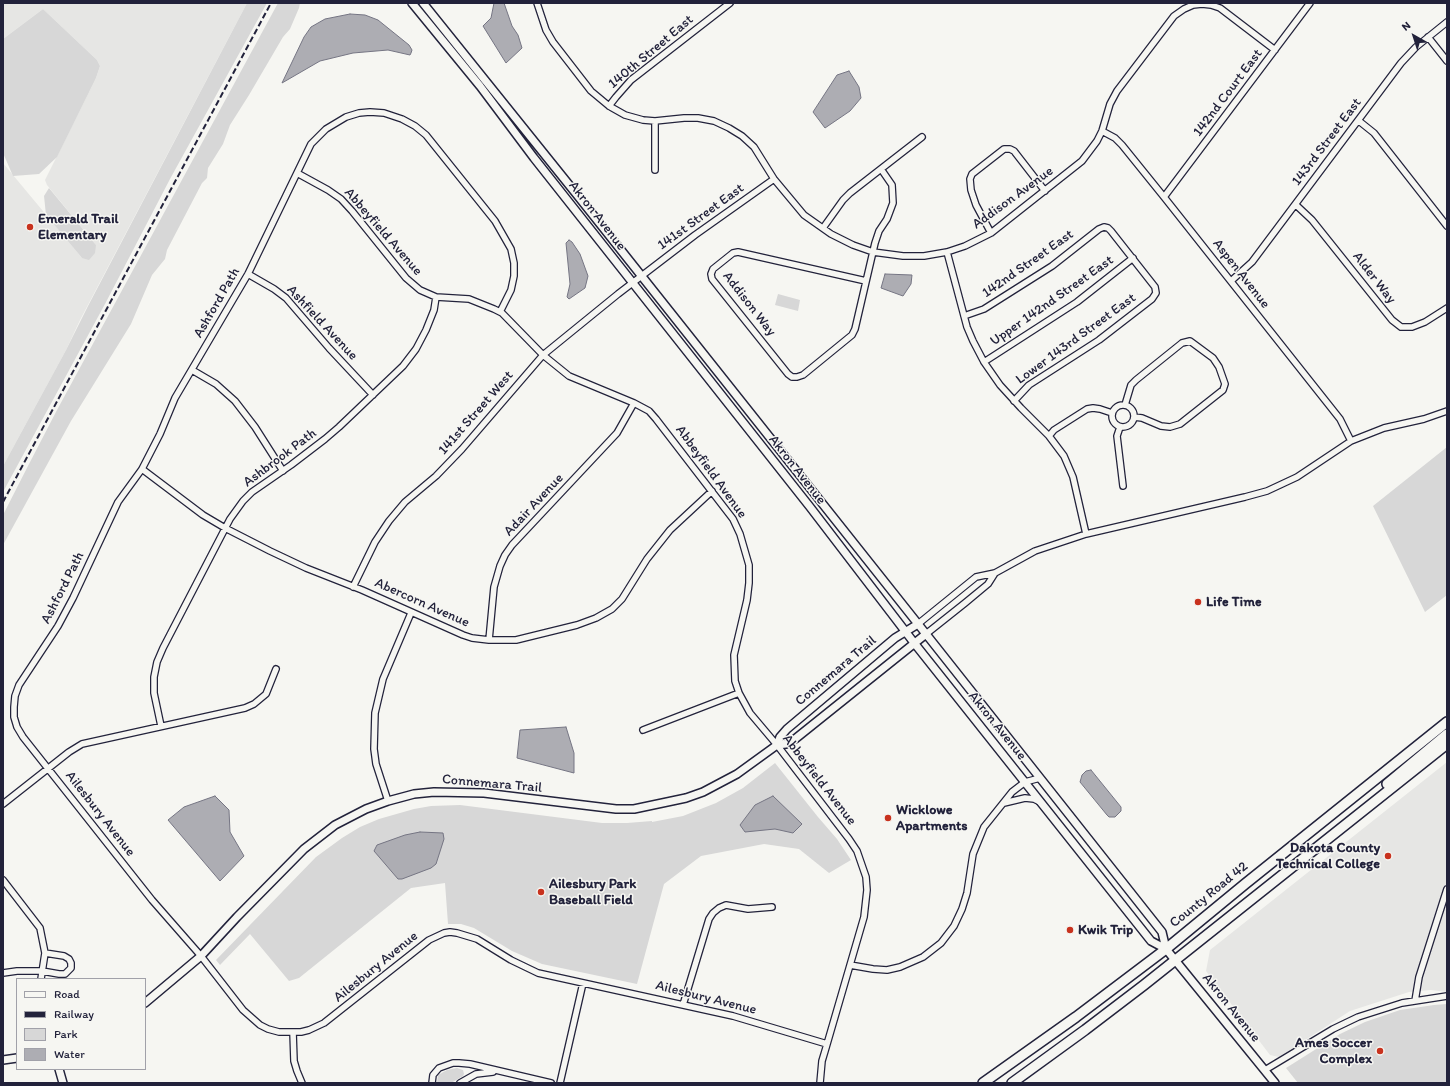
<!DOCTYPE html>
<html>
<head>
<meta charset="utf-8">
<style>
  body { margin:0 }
  #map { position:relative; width:1450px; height:1086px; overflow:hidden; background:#f6f6f2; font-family:Itim,sans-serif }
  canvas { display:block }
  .frame { position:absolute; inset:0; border:4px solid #22223b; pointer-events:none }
  .legend { position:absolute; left:16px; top:978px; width:130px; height:92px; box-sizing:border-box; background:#f6f6f2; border:1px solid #a1a1a9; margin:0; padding:5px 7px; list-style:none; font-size:12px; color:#22223b }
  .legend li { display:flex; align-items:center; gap:8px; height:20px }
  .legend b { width:20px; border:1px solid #a1a1a9 }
  .north { position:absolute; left:1394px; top:16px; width:40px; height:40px; -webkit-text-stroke:3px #f6f6f2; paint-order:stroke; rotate:321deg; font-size:11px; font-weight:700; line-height:16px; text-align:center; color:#22223b }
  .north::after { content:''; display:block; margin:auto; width:14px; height:18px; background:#22223b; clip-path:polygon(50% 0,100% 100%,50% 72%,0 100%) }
</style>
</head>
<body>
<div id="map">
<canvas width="1450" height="1086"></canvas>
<div class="frame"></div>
<ul class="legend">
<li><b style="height:5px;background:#f6f6f2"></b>Road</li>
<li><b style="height:5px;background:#22223b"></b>Railway</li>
<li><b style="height:11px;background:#d7d7d7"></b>Park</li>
<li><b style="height:11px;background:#adadb3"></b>Water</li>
</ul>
<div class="north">N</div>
</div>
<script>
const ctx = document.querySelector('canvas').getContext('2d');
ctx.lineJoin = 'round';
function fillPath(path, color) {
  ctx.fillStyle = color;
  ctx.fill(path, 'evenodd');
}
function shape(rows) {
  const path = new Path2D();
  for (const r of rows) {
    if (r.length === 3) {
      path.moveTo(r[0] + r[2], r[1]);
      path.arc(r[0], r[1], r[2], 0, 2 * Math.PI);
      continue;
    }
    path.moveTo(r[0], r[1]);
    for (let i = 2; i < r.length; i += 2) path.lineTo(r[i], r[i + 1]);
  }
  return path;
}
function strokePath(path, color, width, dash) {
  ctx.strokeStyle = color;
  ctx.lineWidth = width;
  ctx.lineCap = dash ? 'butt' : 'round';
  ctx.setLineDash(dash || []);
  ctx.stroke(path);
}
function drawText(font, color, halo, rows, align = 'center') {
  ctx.font = font + ' Itim,sans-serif';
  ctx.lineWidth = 3;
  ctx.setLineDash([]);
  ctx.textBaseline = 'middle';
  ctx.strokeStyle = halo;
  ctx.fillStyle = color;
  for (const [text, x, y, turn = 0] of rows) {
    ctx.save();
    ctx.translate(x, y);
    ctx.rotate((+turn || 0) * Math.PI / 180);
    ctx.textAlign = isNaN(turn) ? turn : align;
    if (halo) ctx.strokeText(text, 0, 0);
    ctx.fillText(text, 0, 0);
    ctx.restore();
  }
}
const built = shape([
  [3,3,247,3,80,320,66,350,3,466,3,163,82,258,96,245,47,185,45,180,96,78,100,66,97,60,43,9,3,39],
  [1447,762,1447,992,1431,990,1409,992,1350,1011,1279,1057,1270,1055,1206,971,1210,950]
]);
const green = shape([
  [247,3,267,3,170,179,105,304,3,492,3,466,66,350,88,306],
  [278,3,300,3,299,8,290,29,283,37,249,95,230,125,223,144,208,168,207,178,202,183,167,250,165,259,152,275,131,324,71,421,3,545,3,515,29,464,57,410],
  [43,9,97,60,100,66,96,78,57,157,39,174,13,176,3,153,3,39],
  [49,188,96,245,95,253,89,260,82,258,46,215,44,196],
  [778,294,800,300,798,311,775,305],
  [1447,447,1447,595,1425,612,1373,506],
  [775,763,818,817,837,839,851,860,829,873,799,849,764,844,701,856,664,884,637,984,542,964,512,951,474,928,461,924,448,924,445,883,411,888,299,978,289,981,250,934,220,965,216,960,316,857,342,838,360,827,379,819,414,809,431,806,460,805,602,823,627,823,652,821,652,822,683,816,716,803,743,788],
  [1447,1004,1447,1083,1298,1083,1286,1068,1340,1034,1365,1022,1400,1010,1434,1005],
  [457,1068,463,1070,464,1074,463,1076,451,1083,437,1083,438,1075,447,1070]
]);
const water = shape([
  [494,3,504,3,512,26,518,35,522,48,506,63,483,26,491,18,494,3],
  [350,14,365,15,378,20,409,45,412,50,411,53,410,55,388,50,353,53,320,61,282,83,304,37,311,27,325,19,350,14],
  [849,71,859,87,861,98,850,111,825,128,813,112,837,75,849,71],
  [569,240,572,242,580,254,588,276,585,288,569,299,567,297,570,284,566,243,569,240],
  [885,274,912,275,911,284,903,296,881,288,885,274],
  [566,727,574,753,574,773,517,758,520,730,566,727],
  [1091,770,1121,807,1121,811,1115,817,1109,817,1107,815,1080,782,1082,775,1086,771,1091,770],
  [215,796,229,810,230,832,244,856,220,881,168,820,184,807,215,796],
  [773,796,802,824,793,833,775,829,745,832,740,825,755,805,773,796],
  [420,832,443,833,444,839,436,864,431,868,402,879,398,879,374,851,377,845,405,835,420,832]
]);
const minor = shape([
  [537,3,546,30,553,42,591,91,609,106,625,115,643,120,655,121,684,118,698,118,714,121,729,128,742,136,754,147,774,179,804,215,831,234,853,245,873,252,903,256,924,256,947,252,965,246,991,233,1082,161,1097,141,1102,131,1110,104,1117,91,1174,16,1184,9,1193,5,1202,4,1211,5,1220,8,1275,50],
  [1428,37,1447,61],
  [609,106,616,97,631,80,730,3],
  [1359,121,1374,133,1447,226],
  [1102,131,1115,138,1122,145,1164,197,1340,419,1351,441],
  [655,170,655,121],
  [297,173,328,190,341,199,352,211,406,278,420,290,436,297,469,299,494,309,502,313,543,355,569,376,634,403,649,411,656,419,733,519,740,534,749,565,749,583,747,600,734,655,735,681,739,693,750,713,777,745,849,839,857,851,866,877,867,890,864,917,825,1051,822,1061,820,1083],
  [1164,197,1310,3],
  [1296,205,1312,220,1392,320,1401,327,1412,327,1425,322,1447,308],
  [823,228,843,200,850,193,922,137],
  [991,233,976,205,971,190,970,179,972,174,1004,149,1010,149,1014,151,1045,191],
  [947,252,967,327,973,341,984,362,1000,385,1021,408,1049,436,1064,456,1073,477,1086,534],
  [248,274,274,289,286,298,329,348,373,395],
  [866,281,738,252,733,253,713,269,711,274,712,279,788,374,792,377,797,377,803,375,852,335,855,329,875,243,879,231,887,219,893,203,892,185,881,169],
  [1231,281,1252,262,1401,63,1416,47,1447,22],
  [500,312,511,290,514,276,514,263,511,249,495,221,426,135,415,126,402,119,384,113,370,112,359,113,346,117,326,129,311,144,248,274,175,398,160,434,142,469,118,502,73,598,58,626,19,685,15,696,14,707,14,717,17,727,23,737,152,900,201,956,243,1010,260,1025,268,1029,279,1032,301,1032,309,1030,324,1023,429,940,444,933,450,932,457,933,477,939,511,960,538,973,733,1016,827,1044],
  [964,316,984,309,1052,266,1099,229,1104,227,1108,228,1111,231,1155,287,1156,293,1152,299,1099,340,1029,385,1014,401],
  [984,362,1077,302,1133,258],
  [192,370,216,384,235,401,255,427,283,471],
  [1123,416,11],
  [1125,405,1131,385,1136,380,1182,343,1190,341,1213,358,1219,367,1225,384,1223,390,1180,424,1170,427,1161,426,1142,418,1134,417],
  [1120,427,1117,436,1123,486],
  [1049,436,1054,430,1087,409,1093,408,1100,409,1112,413],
  [142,469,203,515,225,528,270,551,306,568,362,590,463,635,472,638,489,640,516,640,577,625,596,618,612,609,622,599,647,559,670,530,712,491],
  [353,587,375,542,389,521,405,502,436,476,462,449,543,355,618,294,695,235,774,179],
  [918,624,976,577,995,573,1035,551,1086,534,1245,497,1267,491,1297,477,1351,441,1384,428,1424,419,1447,411],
  [926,634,965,603,988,584,995,573],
  [489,640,494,587,500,566,505,555,512,545,617,433,634,403],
  [161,726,154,693,154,677,157,662,163,648,230,519,243,501,252,492,291,465,325,439,339,427,403,366,416,349,426,330,434,310,436,297],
  [643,730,739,693],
  [388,801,376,764,374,749,375,713,383,679,411,613],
  [1004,803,1025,798,1034,799,1040,802],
  [3,804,69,752,82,744,245,708,254,704,266,694,276,669],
  [3,880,40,928,45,953,41,979],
  [850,965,873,969,887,970,900,967,923,957,941,943,954,926,962,909,967,893,973,854,984,827,1012,792,1025,782,1040,778],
  [3,973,17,971,42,971,59,974,65,974,71,968,71,963,69,959,64,956,45,953],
  [1415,1001,1419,977,1447,889],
  [683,1005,709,919,713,913,719,908,726,905,748,909,772,907],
  [293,1032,294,1061,297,1071,302,1083],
  [1265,1070,1333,1029,1358,1017,1402,1003,1447,996],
  [432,1083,433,1075,439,1068,453,1063,459,1063,470,1064,551,1083],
  [460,1083,476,1074,493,1072],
  [560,1083,583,983]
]);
const tertiary = shape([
  [412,3,480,86,534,158,810,507,915,644,1151,941,1166,949],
  [423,3,578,196,926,634,1162,932,1166,949,1275,1083],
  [777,745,780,737,787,729,895,638,918,624],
  [145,1003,201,956,237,917,304,849,335,825,366,809,388,801,414,794,434,792,484,793,616,809,634,809,686,798,703,792,737,774,777,745,786,744,795,739,926,634],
  [3,1060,17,1058],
  [59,1069,63,1083]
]);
const trunk = shape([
  [1387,784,1447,734],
  [983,1083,1076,1017,1166,949,1245,884,1447,722],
  [1012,1083,1085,1030,1144,985,1447,744]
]);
const rail = shape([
  [3,502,271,3]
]);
const markers = [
  [30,227,4,"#c8321e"],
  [1198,602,4,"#c8321e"],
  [888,818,4,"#c8321e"],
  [1388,856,4,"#c8321e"],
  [541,892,4,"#c8321e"],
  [1070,930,4,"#c8321e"],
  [1380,1051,4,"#c8321e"]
];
const streetNames = [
  ["140th Street East",651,52,-40],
  ["142nd Court East",1228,93,-53],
  ["143rd Street East",1327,142,-53],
  ["Addison Avenue",1013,198,-36],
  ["Akron Avenue",597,216,52],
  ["141st Street East",701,217,-36],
  ["Abbeyfield Avenue",383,232,49],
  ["142nd Street East",1028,264,-35],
  ["Aspen Avenue",1241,274,52],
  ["Alder Way",1374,278,52],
  ["Upper 142nd Street East",1052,301,-35],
  ["Ashford Path",217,303,-60],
  ["Addison Way",749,304,52],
  ["Ashfield Avenue",322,323,47],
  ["Lower 143rd Street East",1076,339,-36],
  ["141st Street West",476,413,-49],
  ["Ashbrook Path",280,458,-37],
  ["Akron Avenue",797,470,52],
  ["Abbeyfield Avenue",711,472,54],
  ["Adair Avenue",534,505,-47],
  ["Ashford Path",63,588,-63],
  ["Abercorn Avenue",422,603,24],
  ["Connemara Trail",836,671,-40],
  ["Akron Avenue",997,726,51],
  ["Abbeyfield Avenue",819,780,52],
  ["Connemara Trail",492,784,5],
  ["Ailesbury Avenue",100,814,52],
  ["County Road 42",1209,895,-39],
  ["Ailesbury Avenue",376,967,-39],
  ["Ailesbury Avenue",706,998,14],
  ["Akron Avenue",1231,1008,51]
];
const poiNames = [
  ["Emerald Trail",38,219],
  ["Elementary",38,235],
  ["Life Time",1206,602],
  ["Wicklowe",896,810],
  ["Apartments",896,826],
  ["Dakota County",1380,848,"right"],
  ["Technical College",1380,864,"right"],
  ["Ailesbury Park",549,884],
  ["Baseball Field",549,900],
  ["Kwik Trip",1078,930],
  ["Ames Soccer",1372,1043,"right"],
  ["Complex",1372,1059,"right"]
];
fillPath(built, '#e6e6e4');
fillPath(green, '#d7d7d7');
fillPath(water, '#adadb3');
strokePath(water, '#757583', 1);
strokePath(minor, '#22223b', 8);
strokePath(tertiary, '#22223b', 10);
strokePath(trunk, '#22223b', 12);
strokePath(minor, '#f6f6f2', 5.5);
strokePath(tertiary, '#f6f6f2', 7);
strokePath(trunk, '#f6f6f2', 9);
strokePath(rail, '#22223b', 2, [6, 3]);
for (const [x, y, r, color] of markers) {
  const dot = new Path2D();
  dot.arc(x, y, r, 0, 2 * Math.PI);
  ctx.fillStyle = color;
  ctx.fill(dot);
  strokePath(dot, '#f6f6f2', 1.5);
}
drawText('14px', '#22223b', '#f6f6f2', streetNames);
drawText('bold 14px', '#22223b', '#f6f6f2', poiNames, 'left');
</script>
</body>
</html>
